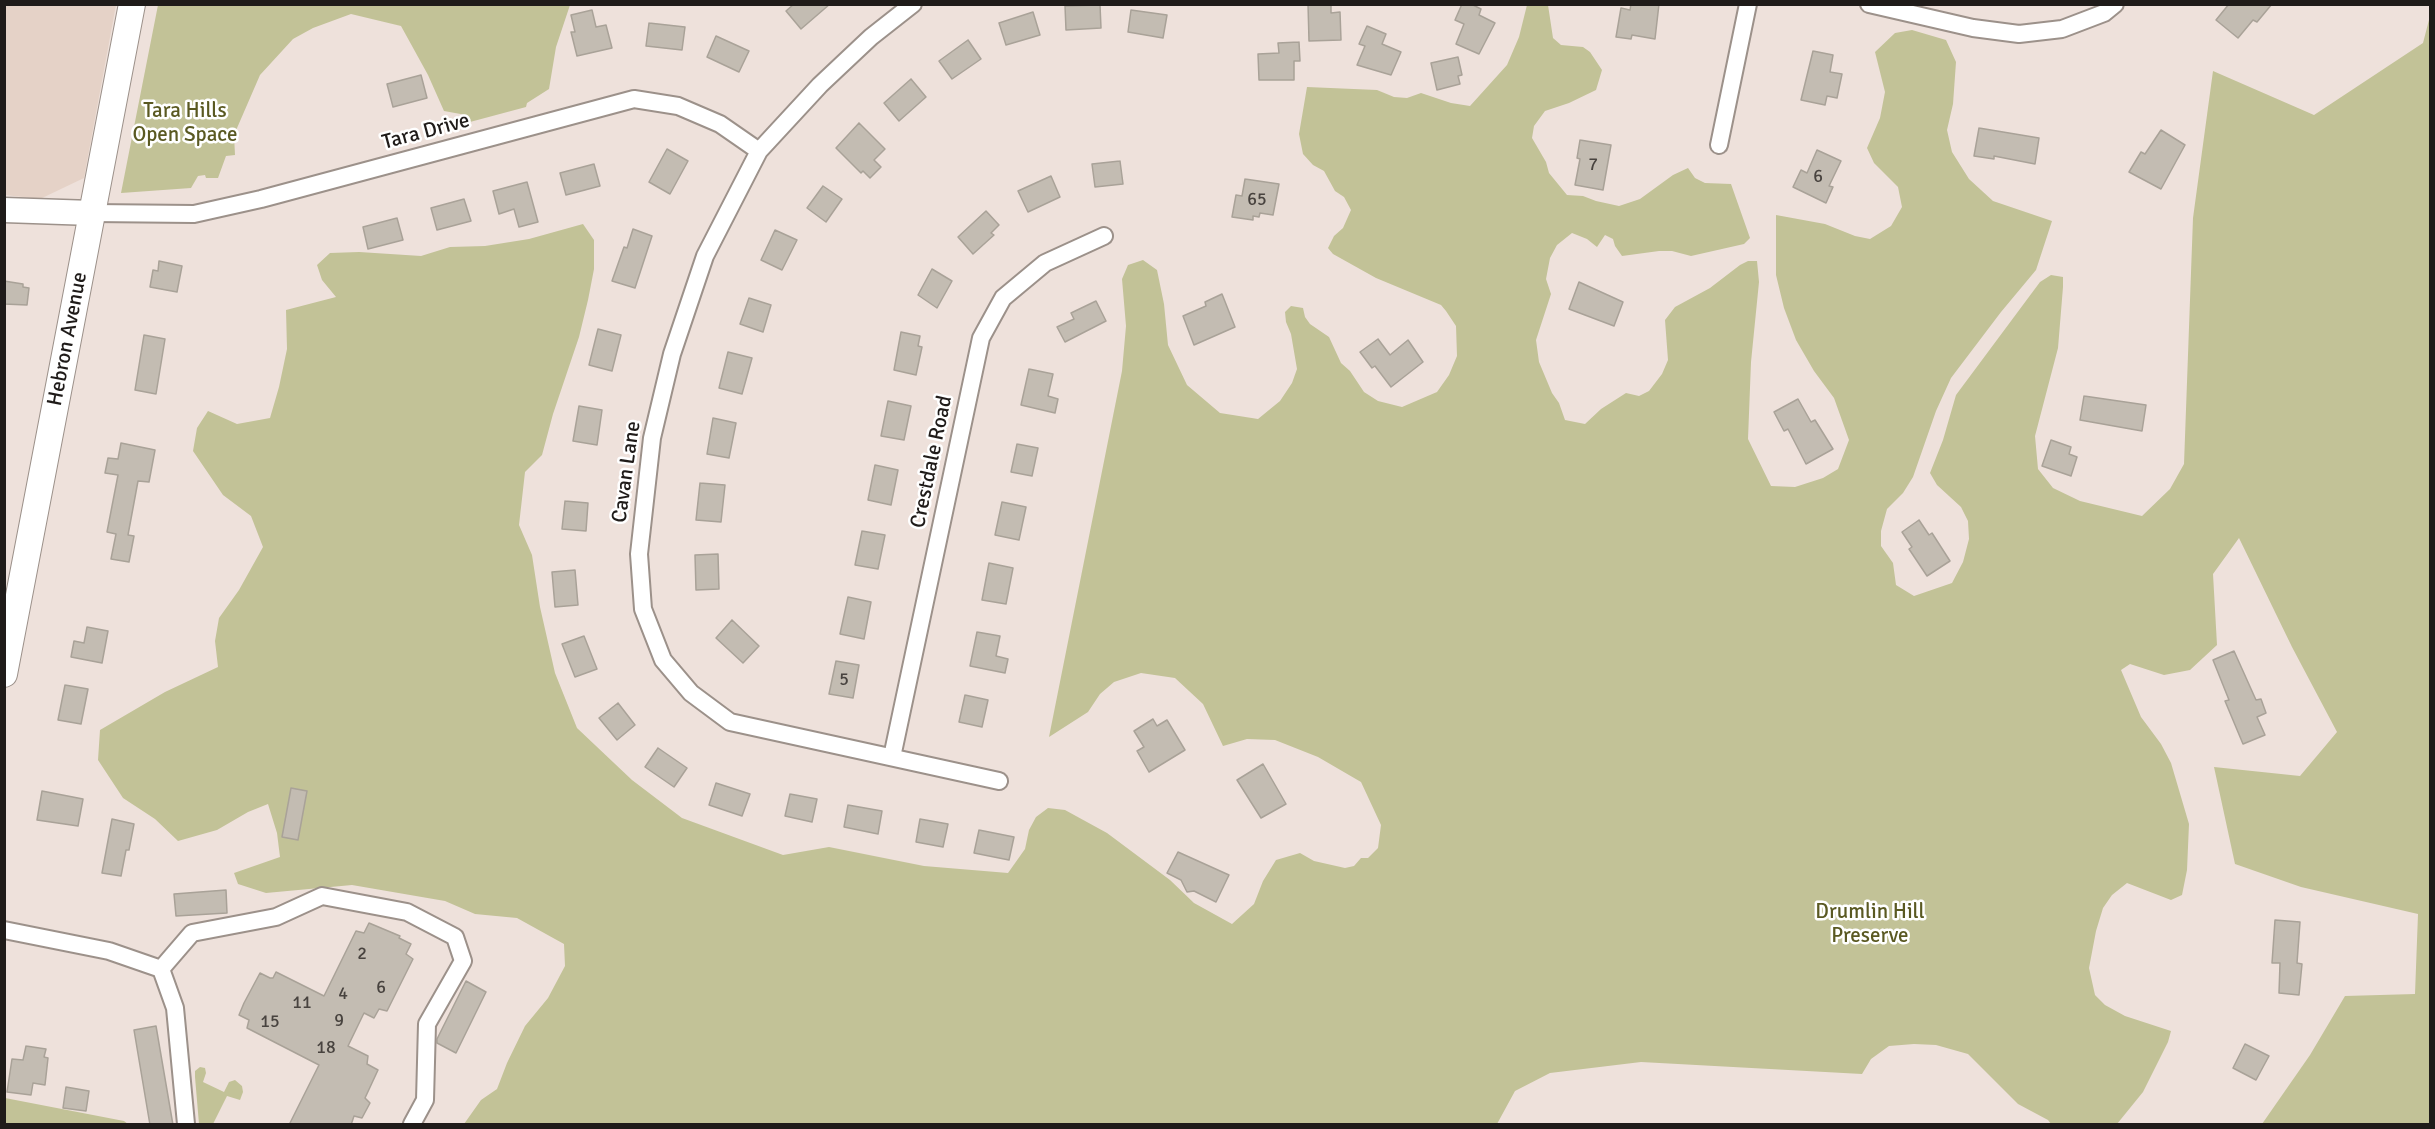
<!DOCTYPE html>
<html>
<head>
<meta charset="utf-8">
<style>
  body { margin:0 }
  #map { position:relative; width:2435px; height:1129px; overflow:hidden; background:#eee1db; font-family:Signika,sans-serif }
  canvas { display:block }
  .frame { position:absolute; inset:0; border:6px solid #1f1b19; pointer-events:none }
</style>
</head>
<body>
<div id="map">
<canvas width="2435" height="1129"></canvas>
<div class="frame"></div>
</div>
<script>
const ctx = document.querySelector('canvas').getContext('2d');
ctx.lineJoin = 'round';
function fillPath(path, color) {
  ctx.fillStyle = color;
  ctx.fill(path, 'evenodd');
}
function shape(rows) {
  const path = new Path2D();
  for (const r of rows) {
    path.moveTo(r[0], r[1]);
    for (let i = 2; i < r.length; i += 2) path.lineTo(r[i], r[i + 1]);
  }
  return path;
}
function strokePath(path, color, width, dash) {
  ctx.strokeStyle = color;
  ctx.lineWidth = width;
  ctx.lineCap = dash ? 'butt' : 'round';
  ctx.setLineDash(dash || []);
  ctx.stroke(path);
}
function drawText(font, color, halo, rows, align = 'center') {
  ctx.font = font + ' Signika,sans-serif';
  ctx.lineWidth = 5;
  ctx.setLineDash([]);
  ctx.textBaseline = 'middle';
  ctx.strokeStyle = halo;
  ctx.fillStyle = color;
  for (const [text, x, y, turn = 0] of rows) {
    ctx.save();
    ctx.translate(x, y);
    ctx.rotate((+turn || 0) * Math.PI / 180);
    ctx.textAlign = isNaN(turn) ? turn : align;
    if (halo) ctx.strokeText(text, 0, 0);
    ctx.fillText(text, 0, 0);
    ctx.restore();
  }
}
const built = shape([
  [5,5,116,5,84,178,40,199,5,195]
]);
const green = shape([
  [158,5,158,4,570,5,556,47,549,89,527,103,526,107,470,122,466,115,444,111,428,75,401,26,351,14,313,28,293,39,260,75,234,135,235,155,226,156,218,178,206,178,205,175,198,176,191,188,121,193],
  [1527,5,1548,5,1553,38,1561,45,1583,47,1590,52,1602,70,1596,90,1569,103,1545,111,1534,126,1532,138,1546,162,1549,173,1567,195,1583,196,1596,201,1619,206,1640,199,1673,175,1688,168,1695,178,1705,183,1731,184,1750,238,1744,244,1691,256,1672,251,1659,251,1622,256,1615,246,1613,239,1605,235,1597,247,1587,239,1572,233,1557,245,1550,258,1546,279,1551,294,1536,340,1539,362,1552,393,1559,403,1565,420,1585,424,1601,409,1626,393,1639,396,1649,391,1662,374,1668,360,1665,320,1675,307,1710,288,1740,265,1748,261,1757,261,1759,282,1751,362,1748,439,1771,486,1795,487,1823,478,1838,469,1849,440,1834,398,1814,371,1796,340,1784,308,1776,275,1776,215,1825,224,1855,236,1870,239,1891,226,1902,207,1898,187,1874,163,1867,148,1880,118,1885,92,1875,52,1895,33,1912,30,1946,40,1956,62,1953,104,1947,130,1952,152,1969,179,1993,201,2052,221,2036,270,2001,312,1951,378,1936,411,1913,477,1903,493,1887,509,1881,531,1881,546,1893,563,1896,585,1914,596,1952,583,1963,562,1969,539,1968,521,1961,507,1937,485,1930,473,1943,440,1956,395,2040,282,2051,275,2063,277,2063,287,2058,348,2035,436,2038,469,2053,488,2080,501,2142,516,2170,489,2184,464,2193,218,2213,71,2314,115,2423,43,2430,16,2430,1124,2262,1124,2310,1055,2345,996,2415,994,2418,914,2301,887,2235,864,2214,767,2300,776,2337,732,2292,647,2239,538,2213,574,2217,645,2190,670,2164,675,2130,664,2121,670,2141,717,2161,744,2171,763,2189,824,2187,870,2182,895,2171,900,2127,883,2112,895,2103,908,2096,931,2089,968,2095,995,2105,1005,2125,1016,2171,1031,2168,1042,2143,1092,2117,1124,2051,1124,2048,1120,2018,1104,1968,1054,1936,1045,1914,1044,1889,1046,1871,1059,1862,1074,1641,1062,1550,1073,1515,1091,1497,1124,464,1124,481,1100,497,1089,507,1063,525,1026,548,998,565,966,564,944,517,918,475,914,445,901,352,885,266,893,238,884,234,873,280,857,277,833,268,804,248,812,217,830,178,841,155,819,123,798,98,760,100,730,165,692,218,667,215,641,219,618,239,590,263,547,251,516,223,495,193,451,197,428,208,411,237,424,270,418,279,387,287,349,286,310,336,297,322,280,317,265,330,253,359,252,421,256,450,247,485,246,529,239,583,224,594,240,594,269,588,300,579,337,553,414,542,455,525,472,519,525,532,555,540,607,555,673,577,728,632,780,682,818,783,855,829,847,924,866,1008,873,1025,849,1029,830,1036,817,1048,808,1065,810,1107,833,1170,880,1194,903,1232,924,1254,904,1263,881,1276,860,1300,853,1314,861,1345,868,1354,866,1361,858,1368,858,1378,848,1381,825,1361,782,1318,757,1275,740,1247,739,1223,746,1203,704,1175,678,1141,673,1114,682,1100,694,1088,712,1049,737,1122,371,1126,326,1122,279,1128,265,1143,260,1157,270,1164,304,1168,345,1187,385,1220,413,1258,419,1280,401,1292,383,1297,369,1291,334,1286,322,1285,312,1291,306,1303,308,1305,317,1310,324,1329,337,1341,363,1350,371,1364,392,1378,401,1402,407,1437,392,1449,375,1457,356,1456,326,1446,311,1441,305,1376,278,1333,254,1328,248,1334,236,1343,228,1351,210,1344,197,1335,191,1324,171,1313,165,1303,154,1299,134,1307,87,1377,90,1394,97,1407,98,1421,93,1451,103,1470,106,1507,65,1519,37],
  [200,1067,205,1068,206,1073,203,1082,224,1092,229,1082,235,1080,242,1086,243,1092,240,1100,227,1096,213,1124,199,1124,195,1077,195,1071],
  [5,1098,124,1121,128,1124,5,1124]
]);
const building = shape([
  [794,4,830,4,801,29,786,11,794,4],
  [1308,4,1331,4,1331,13,1340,12,1341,40,1309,41,1308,4],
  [1462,4,1471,4,1481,9,1479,15,1495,23,1479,54,1456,44,1464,24,1455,20,1462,4],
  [1631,4,1659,4,1655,39,1632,35,1631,39,1616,37,1621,8,1630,10,1631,4],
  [2229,4,2272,4,2257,22,2253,20,2238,38,2216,20,2229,4],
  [1100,5,1101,28,1066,30,1065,6,1100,5],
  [592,10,596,27,606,25,612,48,577,56,571,32,575,32,571,15,592,10],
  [1131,10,1167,15,1163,38,1128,32,1131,10],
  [1033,12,1040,35,1006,45,999,23,1033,12],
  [649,23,685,27,682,50,646,46,649,23],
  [1367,26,1386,34,1382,44,1401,52,1391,75,1357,65,1365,46,1359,44,1367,26],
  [716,36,749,51,739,72,707,57,716,36],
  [968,40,981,59,952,79,939,61,968,40],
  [1299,42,1300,61,1294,61,1294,80,1259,80,1258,54,1279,53,1278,43,1299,42],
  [1813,51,1833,55,1830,72,1842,74,1837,98,1827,96,1825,105,1801,100,1813,51],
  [1458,57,1462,75,1458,76,1460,84,1437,90,1431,63,1458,57],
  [421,75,427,98,393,107,387,84,421,75],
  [911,79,926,97,899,121,884,103,911,79],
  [859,123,885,149,874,160,881,167,870,178,863,171,861,173,836,148,859,123],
  [1979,128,2039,138,2035,164,1994,156,1994,159,1974,156,1979,128],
  [2161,130,2185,145,2161,189,2129,172,2141,152,2145,154,2161,130],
  [1580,140,1611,145,1603,190,1575,185,1580,159,1577,158,1580,140],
  [667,149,688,161,670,194,649,182,667,149],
  [1817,150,1841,161,1829,186,1833,187,1826,203,1793,187,1801,170,1807,173,1817,150],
  [1120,161,1123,184,1095,187,1092,164,1120,161],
  [594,164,600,186,566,195,560,173,594,164],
  [1051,176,1060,197,1028,212,1018,191,1051,176],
  [1245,179,1279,184,1273,215,1260,213,1259,217,1253,216,1253,220,1232,217,1236,195,1242,196,1245,179],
  [527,182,538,222,519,227,514,209,499,214,493,191,527,182],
  [823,186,842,199,826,222,807,208,823,186],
  [464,199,471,221,437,230,431,208,464,199],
  [986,211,999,225,991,233,994,235,973,254,958,237,986,211],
  [397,218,403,240,368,249,363,227,397,218],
  [633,229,652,236,635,288,612,281,624,247,627,248,633,229],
  [775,230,797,240,782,270,761,260,775,230],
  [159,261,182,266,177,292,150,287,153,270,158,271,159,261],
  [932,269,952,281,937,308,918,295,932,269],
  [4,281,23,284,23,287,29,288,27,305,4,304,4,281],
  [1579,282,1623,302,1614,326,1569,309,1579,282],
  [1222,294,1235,327,1194,345,1183,316,1206,306,1205,302,1222,294],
  [749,298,771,305,763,332,740,324,749,298],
  [1096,301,1106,321,1065,342,1057,327,1074,319,1071,313,1096,301],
  [598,329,621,335,612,371,589,365,598,329],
  [901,332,920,336,918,346,922,347,916,375,894,370,901,332],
  [144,335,165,339,156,394,135,390,144,335],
  [1378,339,1390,355,1408,340,1423,362,1391,387,1375,366,1372,368,1360,352,1378,339],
  [728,352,752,358,742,394,719,388,728,352],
  [1029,369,1053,374,1048,396,1058,399,1055,413,1021,405,1029,369],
  [2084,396,2146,405,2142,431,2080,420,2084,396],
  [1798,399,1811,422,1815,420,1833,449,1806,464,1788,429,1784,431,1774,412,1798,399],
  [888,401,911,406,904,440,881,436,888,401],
  [579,406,602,410,597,445,573,441,579,406],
  [713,418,736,423,729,458,707,454,713,418],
  [2051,440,2071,447,2069,454,2077,457,2071,476,2042,466,2051,440],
  [121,443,155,450,149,482,138,481,128,535,134,536,129,562,111,559,116,534,107,532,118,475,105,473,108,458,118,459,121,443],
  [1017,444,1038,448,1032,476,1011,472,1017,444],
  [875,465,898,470,891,505,868,500,875,465],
  [700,483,725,485,721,522,696,520,700,483],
  [565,501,588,503,586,531,562,529,565,501],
  [1002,502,1026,507,1019,540,995,535,1002,502],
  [1919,520,1929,535,1932,533,1950,561,1927,576,1909,549,1912,547,1902,532,1919,520],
  [862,531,885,535,878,569,855,565,862,531],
  [718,554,719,589,696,590,695,555,718,554],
  [989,563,1013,568,1006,604,982,600,989,563],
  [575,570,578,605,555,607,552,572,575,570],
  [848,597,871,602,864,639,840,634,848,597],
  [732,620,759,646,743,663,716,638,732,620],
  [87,627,108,631,102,663,71,657,74,641,84,643,87,627],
  [977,632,1000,636,996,656,1008,659,1005,673,970,666,977,632],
  [584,636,597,669,575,677,562,644,584,636],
  [2234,651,2256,700,2261,699,2266,713,2257,717,2265,735,2243,744,2225,701,2229,700,2213,660,2234,651],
  [836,661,859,665,853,698,829,694,836,661],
  [65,685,88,689,81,724,58,720,65,685],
  [965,695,988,700,982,727,959,722,965,695],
  [618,703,635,725,617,740,599,718,618,703],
  [1153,719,1157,726,1167,720,1185,750,1149,772,1137,751,1144,747,1134,731,1153,719],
  [658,748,687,768,674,787,645,767,658,748],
  [1263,764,1286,804,1261,818,1237,780,1263,764],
  [716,783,750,794,742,816,709,805,716,783],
  [291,788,307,791,298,840,282,837,291,788],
  [42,791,83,799,78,826,37,820,42,791],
  [790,794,817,799,812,822,785,816,790,794],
  [848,805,882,811,878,834,844,827,848,805],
  [112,819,134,824,129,850,126,850,121,876,102,873,112,819],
  [920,819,948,824,943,847,916,842,920,819],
  [979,830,1014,837,1009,860,974,853,979,830],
  [1178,852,1229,875,1216,902,1194,891,1187,892,1181,880,1167,873,1178,852],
  [226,890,227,913,176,916,174,894,226,890],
  [2275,920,2300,922,2297,963,2302,964,2299,995,2279,993,2280,963,2272,963,2275,920],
  [369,923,400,936,399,938,411,944,406,954,413,959,387,1011,379,1009,374,1018,364,1013,348,1046,368,1056,367,1064,378,1070,365,1098,370,1103,362,1118,354,1116,351,1125,289,1125,319,1065,247,1028,249,1020,239,1015,244,1003,260,973,270,978,273,978,276,972,324,996,356,931,364,933,369,923],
  [466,981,486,992,456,1053,437,1043,437,1039,466,981],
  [156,1026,173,1125,150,1125,134,1030,156,1026],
  [2245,1044,2269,1056,2256,1080,2233,1068,2245,1044],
  [26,1046,46,1049,44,1057,48,1058,45,1085,33,1083,31,1095,7,1092,12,1059,23,1060,26,1046],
  [66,1087,89,1091,86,1111,63,1108,66,1087]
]);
const street = shape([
  [913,4,871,37,820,85,759,151,705,256,672,354,652,438,639,554,643,609,663,660,691,693,730,722,999,781],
  [1869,4,1973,28,2019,34,2062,29,2104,13,2115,4],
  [1719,145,1748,4],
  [92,213,194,214,261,199,634,99,678,106,720,124,759,151],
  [892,757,981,338,1003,298,1045,263,1104,236],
  [4,930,109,951,161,969],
  [186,1124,175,1008,161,969,192,933,276,917,322,896,407,912,455,937,463,961,427,1024,425,1100,412,1124]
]);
const secondary = shape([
  [4,210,92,213]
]);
const primary = shape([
  [4,674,132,4]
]);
const numberNames = [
  ["7",1593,165],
  ["6",1818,177],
  ["65",1257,200],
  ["5",844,680],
  ["2",362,954],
  ["6",381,988],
  ["4",343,994],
  ["11",302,1003],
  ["9",339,1021],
  ["15",270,1022],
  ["18",326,1048]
];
const parkNames = [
  ["Tara Hills",185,111],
  ["Open Space",185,135],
  ["Drumlin Hill",1870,912],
  ["Preserve",1870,936]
];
const streetNames = [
  ["Tara Drive",426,132,-15],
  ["Hebron Avenue",68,339,-79],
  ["Crestdale Road",932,462,-78],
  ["Cavan Lane",627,472,-82]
];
fillPath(built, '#e5d2c7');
fillPath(green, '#c2c297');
fillPath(building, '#c3bcb2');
strokePath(building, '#a9a298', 1.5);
strokePath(street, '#9c918a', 20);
strokePath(secondary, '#9c918a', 27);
strokePath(primary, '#9c918a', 28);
strokePath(street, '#fff', 16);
strokePath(secondary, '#fff', 24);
strokePath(primary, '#fff', 26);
drawText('18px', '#48433f', null, numberNames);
drawText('21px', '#5a5922', '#fff', parkNames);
drawText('21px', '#1f1b19', '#fff', streetNames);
</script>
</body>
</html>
